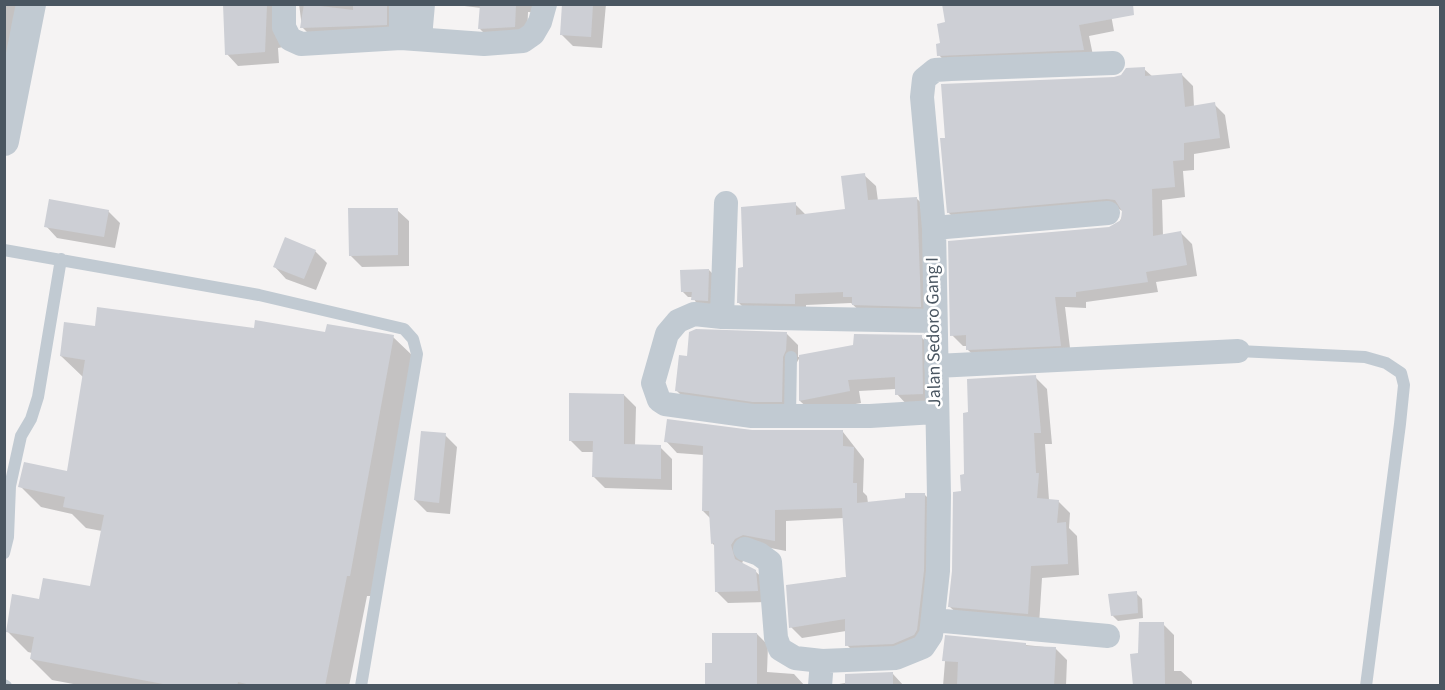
<!DOCTYPE html>
<html>
<head>
<meta charset="utf-8">
<style>
  body { margin:0 }
  #map { position:relative; width:1445px; height:690px; overflow:hidden; background:#f5f3f3; font-family:"Source Sans 3",sans-serif }
  canvas { display:block }
  .frame { position:absolute; inset:0; border:6px solid #4a5661; pointer-events:none }
</style>
</head>
<body>
<div id="map">
<canvas width="1445" height="690"></canvas>
<div class="frame"></div>
</div>
<script>
const ctx = document.querySelector('canvas').getContext('2d');
ctx.lineJoin = 'round';
function fillPath(path, color) {
  ctx.fillStyle = color;
  ctx.fill(path, 'evenodd');
}
function shape(rows) {
  const path = new Path2D();
  for (const r of rows) {
    path.moveTo(r[0], r[1]);
    for (let i = 2; i < r.length; i += 2) path.lineTo(r[i], r[i + 1]);
  }
  return path;
}
function strokePath(path, color, width, dash) {
  ctx.strokeStyle = color;
  ctx.lineWidth = width;
  ctx.lineCap = dash ? 'butt' : 'round';
  ctx.setLineDash(dash || []);
  ctx.stroke(path);
}
function drawText(font, color, halo, rows, align = 'center') {
  ctx.font = font + ' "Source Sans 3",sans-serif';
  ctx.lineWidth = 5;
  ctx.setLineDash([]);
  ctx.textBaseline = 'middle';
  ctx.strokeStyle = halo;
  ctx.fillStyle = color;
  for (const [text, x, y, turn = 0] of rows) {
    ctx.save();
    ctx.translate(x, y);
    ctx.rotate((+turn || 0) * Math.PI / 180);
    ctx.textAlign = isNaN(turn) ? turn : align;
    if (halo) ctx.strokeText(text, 0, 0);
    ctx.fillText(text, 0, 0);
    ctx.restore();
  }
}
const shadow = shape([
  [4,4,42,4,4,128],
  [224,4,290,4,283,47,278,48,279,63,238,66,227,54],
  [299,4,397,4,398,36,314,39,302,27],
  [448,4,542,4,541,13,528,12,527,39,492,41,480,29,481,8],
  [564,4,606,4,602,48,573,46,561,34],
  [1109,4,1114,31,1089,36,1094,60,949,66,939,55],
  [1144,69,1153,77,1182,75,1193,86,1194,107,1214,104,1225,115,1230,148,1194,154,1194,170,1183,171,1185,197,1162,200,1163,236,1181,233,1192,244,1197,276,1156,282,1158,292,1086,302,1086,308,1065,307,1071,356,979,360,968,350,968,346,963,346,952,335,1118,225,1124,212,1119,209,959,223,948,212,1114,79],
  [864,175,876,186,878,201,916,198,928,209,932,317,865,316,851,303,806,305,806,315,750,314,738,302,745,269,795,204,806,215,847,211],
  [397,210,409,221,409,266,362,267,350,255],
  [108,211,120,223,115,248,57,238,46,226],
  [315,251,327,263,316,290,286,279,275,267],
  [709,270,715,276,713,306,698,306,693,297,688,297,682,291],
  [96,328,255,330,393,337,414,357,371,596,367,596,349,686,84,686,52,680,31,659,32,653,28,652,7,631,40,601,92,588,102,531,86,528,72,514,41,507,20,486,69,473,83,377,61,356],
  [787,334,798,345,798,357,921,337,933,348,934,405,908,406,897,394,896,389,859,391,861,403,812,412,800,401,800,357,793,369,793,412,688,402,676,390,688,358],
  [1035,377,1047,389,1052,444,1045,444,1049,500,1058,501,1070,513,1069,528,1077,536,1079,575,1042,578,1039,625,962,618,950,607,966,476],
  [624,395,636,407,635,446,660,447,672,459,672,490,605,488,593,476,594,452,582,452,570,440],
  [752,432,843,432,864,459,863,492,867,496,868,503,907,499,924,494,935,505,928,641,858,656,847,645,846,631,802,638,791,627,788,586,846,577,844,518,786,521,786,551,755,545,746,550,742,564,755,571,767,582,768,602,728,603,716,591,715,546,712,543,711,519,703,511,704,455,677,453,666,441],
  [445,435,457,447,450,514,427,512,415,500],
  [1136,593,1142,599,1143,618,1118,621,1112,615],
  [1163,624,1174,635,1174,671,1181,671,1192,681,1192,686,1134,686,1140,655],
  [757,634,768,645,767,672,794,674,805,686,706,686,714,665],
  [947,637,1055,648,1067,660,1066,686,943,686],
  [893,674,904,686,839,686,839,684]
]);
const building = shape([
  [223,4,267,4,265,52,225,55],
  [304,4,353,10,353,4,387,4,387,25,300,28],
  [480,4,516,4,515,27,478,29],
  [562,4,593,4,591,37,560,35],
  [942,4,1133,4,1134,15,1079,25,1084,50,937,56,936,44,940,43,937,24,945,22],
  [1145,67,1145,76,1182,73,1185,107,1215,102,1220,138,1184,143,1184,160,1173,161,1175,187,1152,189,1153,236,1181,231,1187,265,1146,272,1148,282,1076,292,1076,297,1055,297,1061,346,966,350,966,335,950,336,948,241,1109,227,1121,220,1122,211,1115,200,1107,199,947,213,940,138,945,138,941,84,1114,77,1121,75,1126,68],
  [865,173,868,200,917,197,921,307,852,305,852,297,843,297,843,292,795,294,795,304,737,303,738,268,743,267,741,207,796,202,796,215,845,209,841,176],
  [49,199,109,210,104,237,44,227],
  [348,208,398,208,398,255,349,256],
  [285,237,316,250,304,279,273,267],
  [709,269,708,301,691,300,692,292,681,292,680,270],
  [97,307,254,328,255,320,325,332,327,324,394,335,350,576,347,576,325,686,255,686,238,682,237,686,174,686,30,659,34,637,6,632,12,594,39,599,43,578,90,586,104,515,63,507,65,497,18,487,24,462,67,471,85,360,60,356,64,322,95,326],
  [696,329,787,332,786,350,783,357,782,402,753,402,675,391,679,355,687,356,689,332],
  [854,334,922,335,923,394,895,395,895,377,848,380,850,391,799,401,799,355,853,345],
  [1036,375,1041,433,1034,433,1036,473,1039,473,1037,498,1059,500,1057,523,1066,522,1068,564,1031,566,1028,614,948,607,952,571,953,492,961,491,960,475,964,474,963,413,968,412,967,379],
  [569,393,624,394,624,444,661,445,661,479,592,477,593,441,569,441],
  [667,419,752,430,843,430,843,446,854,447,853,483,857,483,857,503,905,498,905,493,925,493,924,570,917,630,914,635,893,644,845,646,845,619,789,628,786,585,846,577,842,508,775,510,775,541,743,535,735,539,731,545,735,559,756,570,758,591,715,592,714,543,711,544,709,511,702,511,703,446,664,442],
  [421,431,446,433,439,503,414,500],
  [1137,591,1138,613,1111,616,1108,594],
  [1139,622,1164,622,1165,686,1133,686,1130,654,1138,653],
  [712,633,757,633,757,686,705,686,705,663,712,663],
  [945,635,1026,643,1026,646,1056,647,1054,686,957,686,958,662,942,661],
  [893,672,893,686,845,686,845,674]
]);
const service = shape([
  [4,250,259,295,404,329,413,339,417,354,361,686],
  [1238,351,1365,357,1386,363,1401,373,1404,385,1400,424,1366,686],
  [790,417,791,357],
  [4,553,8,537,10,486,21,436,31,419,38,397,61,259],
  [4,685,6,686]
]);
const minor = shape([
  [284,4,284,27,290,39,301,44,401,38,484,44,523,41,533,34,540,22,545,4],
  [401,38,401,4],
  [420,38,423,4],
  [726,203,722,317,694,314,678,321,667,334,653,383,659,400,665,404,752,416,870,416,935,412],
  [934,228,1108,213],
  [722,317,934,321],
  [936,366,1238,351],
  [745,549,759,554,770,562,776,638,780,649,795,658,822,661],
  [933,620,1108,636],
  [820,686,822,661,896,658,923,647,931,635,938,571,939,496,934,228,922,97,924,79,935,70,951,69,1113,63]
]);
const tertiary = shape([
  [4,141,31,4]
]);
const streetNames = [
  ["Jalan Sedoro Gang I",935,332,-91]
];
fillPath(shadow, '#0003');
fillPath(building, '#cdcfd5');
strokePath(service, '#c1cad2', 12);
strokePath(minor, '#c1cad2', 24);
strokePath(tertiary, '#c1cad2', 30);
drawText('18px', '#4a5661', '#fff', streetNames);
</script>
</body>
</html>
